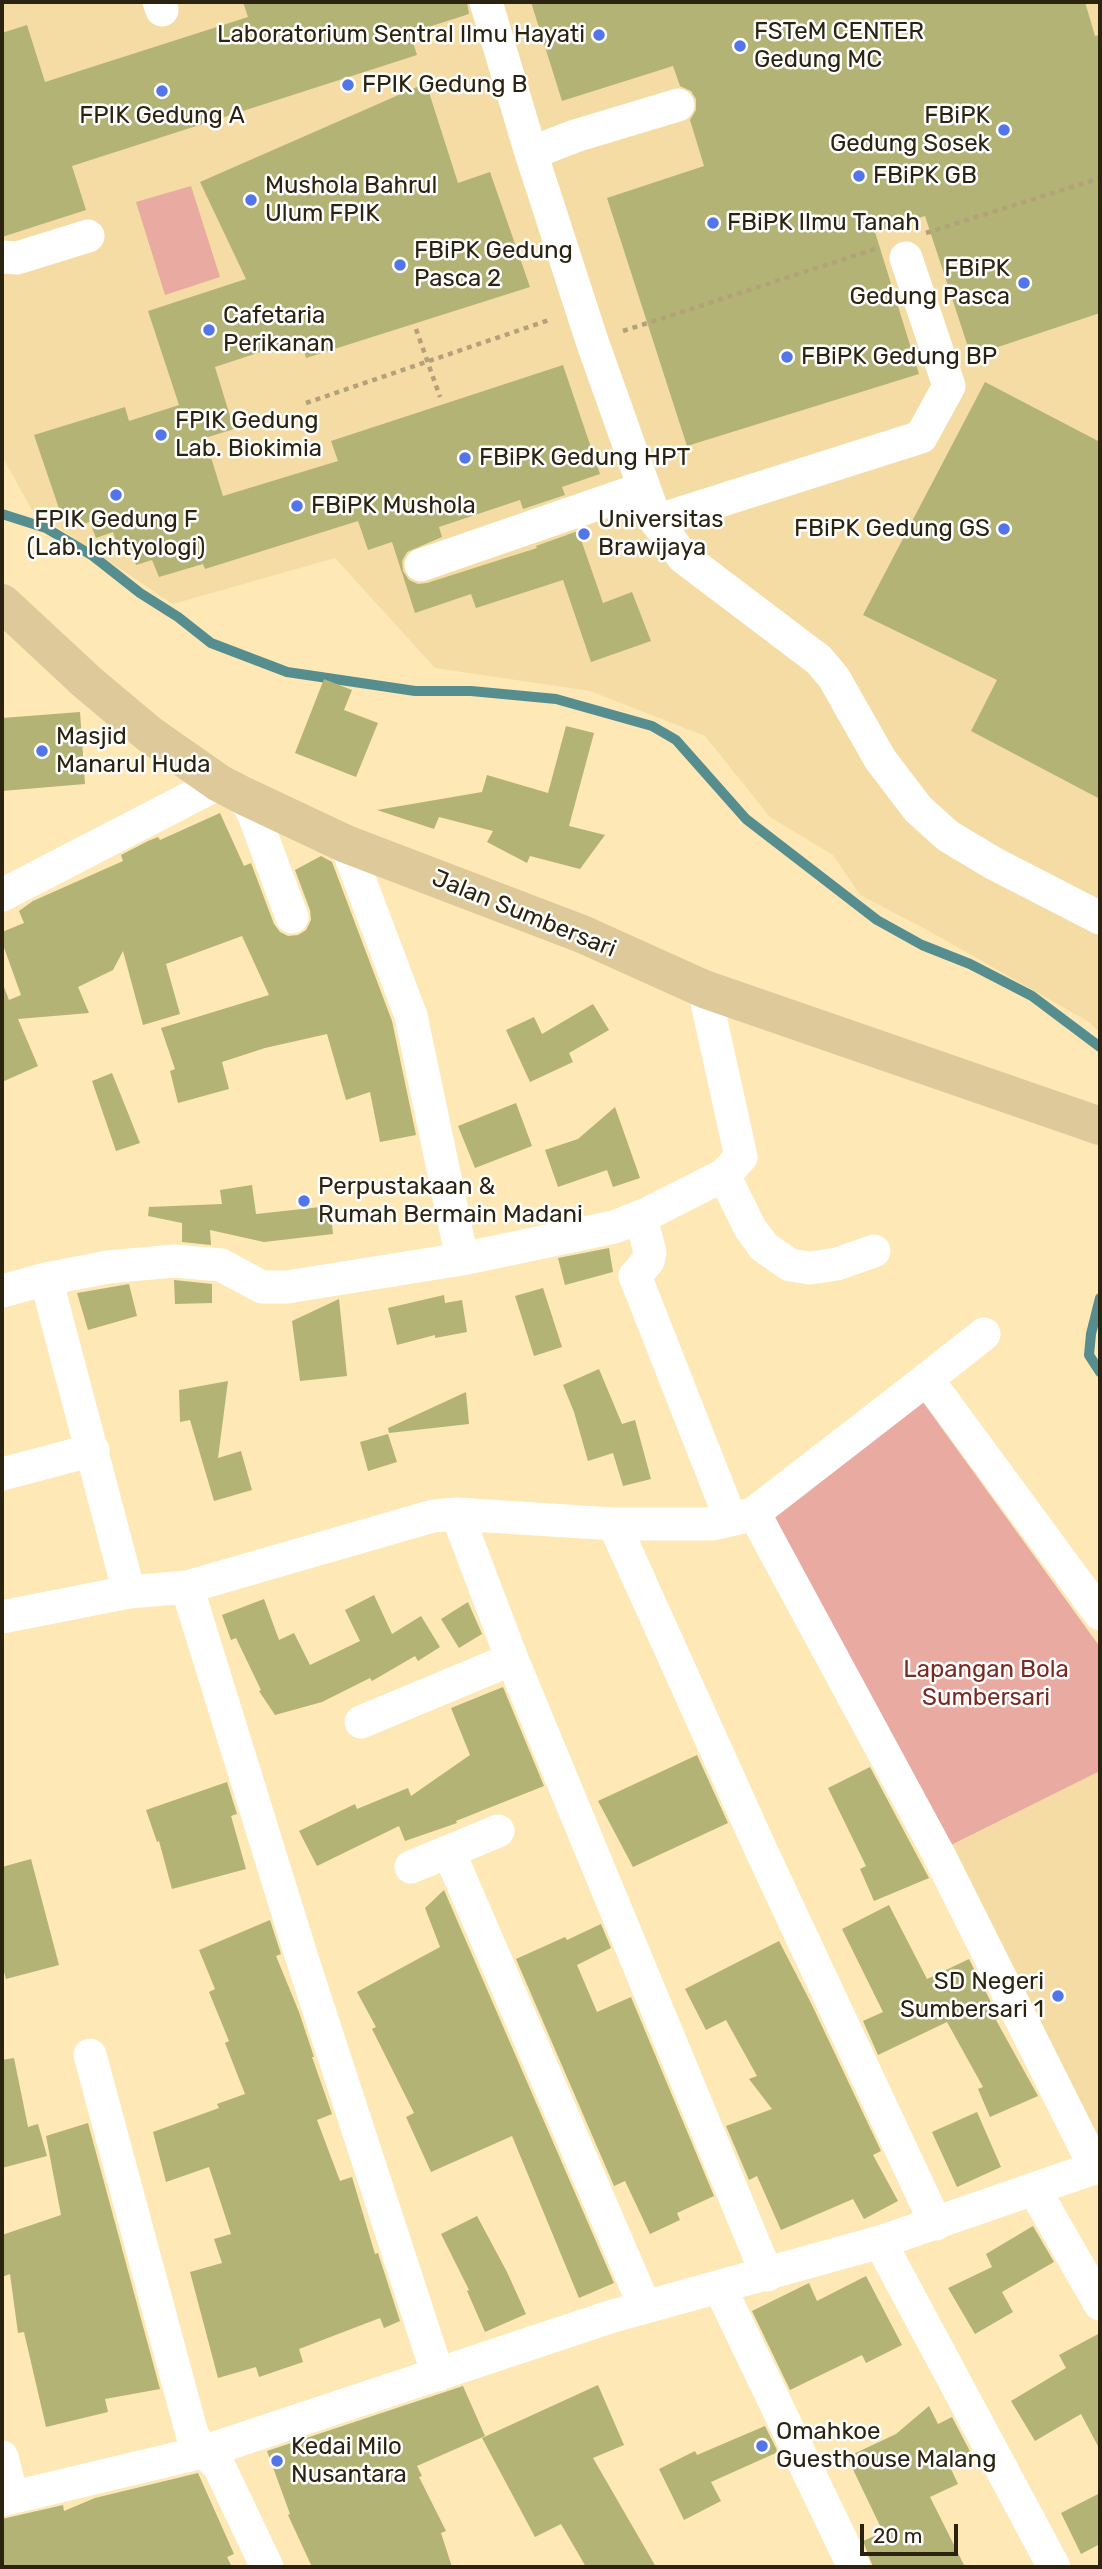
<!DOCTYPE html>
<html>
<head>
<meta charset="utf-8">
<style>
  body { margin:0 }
  #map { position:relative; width:1102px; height:2569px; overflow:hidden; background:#fde8b6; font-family:Rubik,sans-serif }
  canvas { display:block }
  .frame { position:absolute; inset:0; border:4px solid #2b2310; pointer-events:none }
  .scale { position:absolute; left:860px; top:2524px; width:98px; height:32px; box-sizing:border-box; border:4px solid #2b2310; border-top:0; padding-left:9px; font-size:21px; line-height:24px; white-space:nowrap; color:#2b2310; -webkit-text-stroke:5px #fff; paint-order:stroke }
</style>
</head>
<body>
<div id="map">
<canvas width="1102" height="2569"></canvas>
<div class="frame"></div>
<div class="scale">20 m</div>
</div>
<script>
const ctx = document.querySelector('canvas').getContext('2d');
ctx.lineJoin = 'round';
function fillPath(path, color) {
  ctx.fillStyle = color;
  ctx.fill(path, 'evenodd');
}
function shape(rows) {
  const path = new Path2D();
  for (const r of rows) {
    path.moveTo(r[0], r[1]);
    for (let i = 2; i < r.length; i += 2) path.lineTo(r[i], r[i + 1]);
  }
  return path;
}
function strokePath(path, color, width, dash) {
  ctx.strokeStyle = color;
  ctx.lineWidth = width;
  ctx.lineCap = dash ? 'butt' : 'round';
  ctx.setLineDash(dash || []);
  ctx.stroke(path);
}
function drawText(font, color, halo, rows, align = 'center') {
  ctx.font = font + ' Rubik,sans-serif';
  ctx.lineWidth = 5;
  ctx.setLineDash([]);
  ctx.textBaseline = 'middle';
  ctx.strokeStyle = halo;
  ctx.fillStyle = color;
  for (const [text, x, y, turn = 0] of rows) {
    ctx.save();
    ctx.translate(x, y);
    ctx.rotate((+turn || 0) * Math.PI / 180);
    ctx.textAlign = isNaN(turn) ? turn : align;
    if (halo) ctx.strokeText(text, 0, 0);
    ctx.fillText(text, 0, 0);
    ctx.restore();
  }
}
const built = shape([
  [2,2,1100,2,1100,1033,1089,1022,929,931,860,895,833,855,770,817,705,736,590,691,435,668,335,558,173,604,32,510,2,456],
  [1100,1771,1100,2152,943,1849]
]);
const green = shape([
  [191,186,220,277,165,295,136,202],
  [920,1398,1100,1647,1100,1771,943,1849,775,1517]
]);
const stream = shape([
  [2,514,46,528,93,556,140,593,178,617,211,643,287,672,415,691,471,691,556,699,652,726,676,740,746,819,877,920,922,945,970,964,1032,996,1100,1047],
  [1100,1298,1091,1334,1089,1355,1100,1372]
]);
const building = shape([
  [243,2,467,2,469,14,410,33,417,55,72,166,86,210,2,237,2,33,27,25,45,82,248,17],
  [531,2,1085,2,1095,36,1100,35,1100,313,971,356,925,216,875,232,919,374,687,446,607,198,704,166,690,120,696,110,696,99,691,91,680,86,673,66,562,101],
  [426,83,458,183,490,172,530,287,306,358,300,339,215,367,234,429,205,438,223,496,338,461,331,441,563,365,600,474,562,487,565,495,523,509,520,500,439,527,442,537,407,552,402,561,403,571,409,580,418,584,427,583,537,548,536,546,578,531,603,603,632,592,651,641,591,662,563,580,476,608,471,594,415,613,392,542,368,550,358,521,205,569,203,564,159,577,152,560,136,565,130,546,119,550,113,532,96,538,90,522,66,529,34,435,125,407,129,421,179,405,148,311,246,279,200,182],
  [985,382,1100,442,1100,799,971,731,997,680,863,615],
  [324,679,352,690,344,710,378,723,356,777,295,753],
  [80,712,85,784,2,791,2,718],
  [566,726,594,733,569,826,605,835,580,869,530,856,527,863,487,842,493,831,439,817,434,829,377,810,482,792,487,775,548,793],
  [220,813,244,866,251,863,274,924,280,932,288,936,298,935,306,930,311,920,310,910,295,870,321,856,332,862,392,1021,416,1135,380,1142,370,1092,346,1100,327,1034,265,1048,222,1062,229,1089,178,1103,170,1071,175,1069,161,1028,269,995,242,936,166,964,180,1014,143,1025,123,951,113,970,78,987,89,1013,18,1019,38,1066,2,1082,2,982,9,1000,21,995,2,942,2,932,24,923,19,911,33,901,123,861,121,855,148,841,158,837,160,840],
  [593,1004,609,1030,569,1053,573,1062,530,1082,506,1030,534,1017,542,1034],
  [112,1073,140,1143,116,1151,92,1081],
  [516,1103,532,1146,475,1168,458,1126],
  [615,1107,640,1178,613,1187,607,1170,558,1187,545,1150,578,1139],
  [252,1185,256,1214,330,1206,333,1234,264,1242,210,1230,211,1245,182,1242,182,1223,148,1216,149,1207,222,1204,220,1190],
  [609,1248,613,1272,565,1285,558,1258],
  [174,1280,212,1284,212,1303,175,1304],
  [129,1284,137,1316,88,1330,77,1293],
  [543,1288,562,1347,534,1356,515,1296],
  [444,1295,445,1303,462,1300,467,1332,435,1338,435,1335,397,1345,388,1308],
  [339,1299,347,1376,300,1381,292,1321],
  [599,1369,622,1424,635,1420,651,1479,623,1486,613,1453,588,1461,574,1412,563,1385],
  [228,1381,218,1458,241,1451,252,1490,214,1501,190,1420,180,1422,179,1390],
  [466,1392,469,1424,389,1433,388,1428],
  [388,1434,397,1462,368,1471,360,1442],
  [374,1595,392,1634,421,1616,440,1647,418,1661,415,1656,372,1681,370,1678,322,1702,275,1715,259,1691,261,1690,236,1638,231,1640,222,1615,264,1599,279,1640,294,1633,310,1665,360,1641,345,1610],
  [468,1602,482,1634,459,1648,441,1619],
  [503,1687,544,1786,456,1821,457,1823,405,1841,399,1826,317,1866,299,1831,355,1804,357,1809,408,1788,411,1796,470,1755,451,1708],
  [697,1755,728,1823,633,1867,598,1801],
  [870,1767,929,1878,874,1901,860,1869,866,1866,828,1788],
  [227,1782,237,1814,231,1816,246,1869,172,1889,159,1841,157,1842,146,1810],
  [31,1859,59,1965,6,1979,2,1965,2,1867],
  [444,1890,614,2283,579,2298,512,2136,431,2172,406,2117,414,2113,372,2029,376,2027,357,1992,440,1947,425,1908],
  [889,1905,927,1979,969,1959,999,2018,996,2020,1038,2096,990,2117,978,2089,983,2087,947,2022,878,2055,863,2021,883,2012,842,1929],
  [270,1920,281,1954,276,1956,299,2012,314,2057,312,2057,332,2114,317,2120,340,2181,352,2177,375,2254,378,2253,400,2321,384,2328,380,2318,299,2349,303,2362,259,2377,256,2367,218,2378,190,2272,222,2263,214,2239,231,2234,209,2167,166,2182,153,2132,219,2108,217,2104,245,2094,225,2043,229,2041,209,1992,215,1989,199,1950],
  [601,1924,611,1948,577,1965,597,2012,631,1997,714,2196,677,2213,680,2220,650,2234,625,2181,614,2186,516,1959,565,1937,567,1940],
  [779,1941,811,2003,881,2151,873,2155,898,2201,864,2219,853,2199,781,2230,757,2176,749,2180,726,2126,772,2109,749,2079,757,2076,726,2020,706,2030,685,1989],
  [14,2058,28,2127,38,2124,47,2156,2,2168,2,2060],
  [977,2112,1001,2167,957,2187,932,2132],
  [88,2123,160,2389,105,2399,108,2412,46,2427,24,2332,18,2333,10,2274,2,2277,2,2235,61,2215,46,2136],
  [477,2216,507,2272,526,2314,485,2332,467,2291,469,2290,441,2234],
  [1033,2226,1054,2262,1002,2292,1013,2312,975,2334,948,2288,992,2267,986,2254],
  [866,2276,902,2345,866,2363,862,2355,790,2390,752,2311,809,2283,817,2301],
  [1100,2333,1100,2450,1081,2414,1035,2441,1011,2401,1066,2368,1059,2355],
  [598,2385,624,2445,593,2458,656,2567,586,2567,561,2524,535,2537,482,2438],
  [463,2386,485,2436,417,2466,422,2476,419,2477,446,2531,441,2533,452,2567,312,2567,288,2515,290,2514,267,2451],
  [929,2406,938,2424,952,2417,974,2459,951,2469,958,2484,930,2497,965,2567,873,2567,863,2541,883,2532,847,2457,896,2434],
  [765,2426,778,2452,711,2482,721,2501,684,2520,659,2469,695,2451,697,2455],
  [198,2473,234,2554,227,2557,232,2567,2,2567,2,2519,63,2505,64,2511,95,2498],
  [1100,2493,1100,2544,1081,2554,1061,2513]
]);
const path = shape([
  [926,233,1100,178],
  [416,329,440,397],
  [623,331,875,249],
  [306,403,552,319]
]);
const minor = shape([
  [159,2,162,10],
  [486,2,531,153,592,341,656,521,683,557,819,660,834,678,880,759,918,809,948,836,993,863,1100,918],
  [531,153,575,136,678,105],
  [2,257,17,258,88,236],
  [656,521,921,437,949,386,906,258],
  [421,565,644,488],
  [244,796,254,815,292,917],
  [346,844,411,1016,462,1259],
  [2,895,219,783],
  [724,1175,750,1228,764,1247,790,1265,810,1268,837,1264,874,1251],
  [641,1217,650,1253,648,1261,635,1276,731,1520],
  [46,1279,129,1592],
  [2,1291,46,1279,108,1267,174,1261,221,1265,262,1287,287,1287,462,1259,614,1227,645,1215,724,1175,741,1157,704,989],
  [927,1379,984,1334],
  [2,1474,93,1450],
  [754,1513,938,1853,1095,2167],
  [457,1514,512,1659,767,2275],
  [614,1524,761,1850,936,2224],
  [187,1587,301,1955,438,2375],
  [2,1617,129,1592,187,1587,433,1516,457,1514,614,1524,713,1524,739,1518,754,1513,927,1379,1100,1614],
  [361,1722,512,1659],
  [449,1852,645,2307],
  [411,1867,498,1831],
  [90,2055,192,2434,203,2452,218,2464,267,2567],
  [1034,2189,1100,2304],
  [880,2242,1054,2567],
  [720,2288,854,2567],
  [2,2457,12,2497],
  [2,2500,203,2452,613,2316,880,2242,1100,2166]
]);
const major = shape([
  [2,603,87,682,149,734,219,783,244,796,346,844,582,934,704,989,1100,1126]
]);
const markers = [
  [599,35,7,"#5275ea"],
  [740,46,7,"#5275ea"],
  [348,85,7,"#5275ea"],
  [162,91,7,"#5275ea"],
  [1004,130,7,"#5275ea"],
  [859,176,7,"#5275ea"],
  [251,200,7,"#5275ea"],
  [713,223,7,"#5275ea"],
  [400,265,7,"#5275ea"],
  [1024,283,7,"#5275ea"],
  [209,330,7,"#5275ea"],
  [787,357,7,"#5275ea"],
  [161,435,7,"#5275ea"],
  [465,458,7,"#5275ea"],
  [116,495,7,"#5275ea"],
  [297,506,7,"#5275ea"],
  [1004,529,7,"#5275ea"],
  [584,534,7,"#5275ea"],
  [42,751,7,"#5275ea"],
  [304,1201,7,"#5275ea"],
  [1058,1996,7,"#5275ea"],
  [762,2446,7,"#5275ea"],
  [277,2461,7,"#5275ea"]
];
const poiNames = [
  ["FSTeM CENTER",754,32],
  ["Gedung MC",754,60],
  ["Laboratorium Sentral Ilmu Hayati",585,35,"right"],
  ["FPIK Gedung B",362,85],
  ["FPIK Gedung A",162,116,"center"],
  ["FBiPK",990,116,"right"],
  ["Gedung Sosek",990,144,"right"],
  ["FBiPK GB",873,176],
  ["Mushola Bahrul",265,186],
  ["Ulum FPIK",265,214],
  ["FBiPK Ilmu Tanah",727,223],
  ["FBiPK Gedung",414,251],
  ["Pasca 2",414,279],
  ["FBiPK",1010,269,"right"],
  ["Gedung Pasca",1010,297,"right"],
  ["Cafetaria",223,316],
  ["Perikanan",223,344],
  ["FBiPK Gedung BP",801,357],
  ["FPIK Gedung",175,421],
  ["Lab. Biokimia",175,449],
  ["FBiPK Gedung HPT",479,458],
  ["FBiPK Mushola",311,506],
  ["FPIK Gedung F",116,520,"center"],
  ["(Lab. Ichtyologi)",116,548,"center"],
  ["Universitas",598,520],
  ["Brawijaya",598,548],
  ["FBiPK Gedung GS",990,529,"right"],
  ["Masjid",56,737],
  ["Manarul Huda",56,765],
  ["Perpustakaan &",318,1187],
  ["Rumah Bermain Madani",318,1215],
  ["SD Negeri",1044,1982,"right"],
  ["Sumbersari 1",1044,2010,"right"],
  ["Omahkoe",776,2432],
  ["Guesthouse Malang",776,2460],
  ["Kedai Milo",291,2447],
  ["Nusantara",291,2475]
];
const streetNames = [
  ["Jalan Sumbersari",524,914,22]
];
const parkNames = [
  ["Lapangan Bola",986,1670],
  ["Sumbersari",986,1698]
];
fillPath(built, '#f5dca4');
fillPath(green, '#e8aaa1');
strokePath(stream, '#568d8f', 10);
fillPath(building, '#b3b376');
strokePath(path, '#b2a17b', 4.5, [5, 5]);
strokePath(minor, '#fff', 33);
strokePath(major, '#ddc999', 38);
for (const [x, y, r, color] of markers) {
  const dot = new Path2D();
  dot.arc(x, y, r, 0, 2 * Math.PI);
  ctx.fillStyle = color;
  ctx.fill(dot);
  strokePath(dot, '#fff', 2.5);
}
drawText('24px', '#2b2310', '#fff', poiNames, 'left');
drawText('24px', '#2b2310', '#fff', streetNames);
drawText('24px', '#782a23', '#fff', parkNames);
</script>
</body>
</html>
